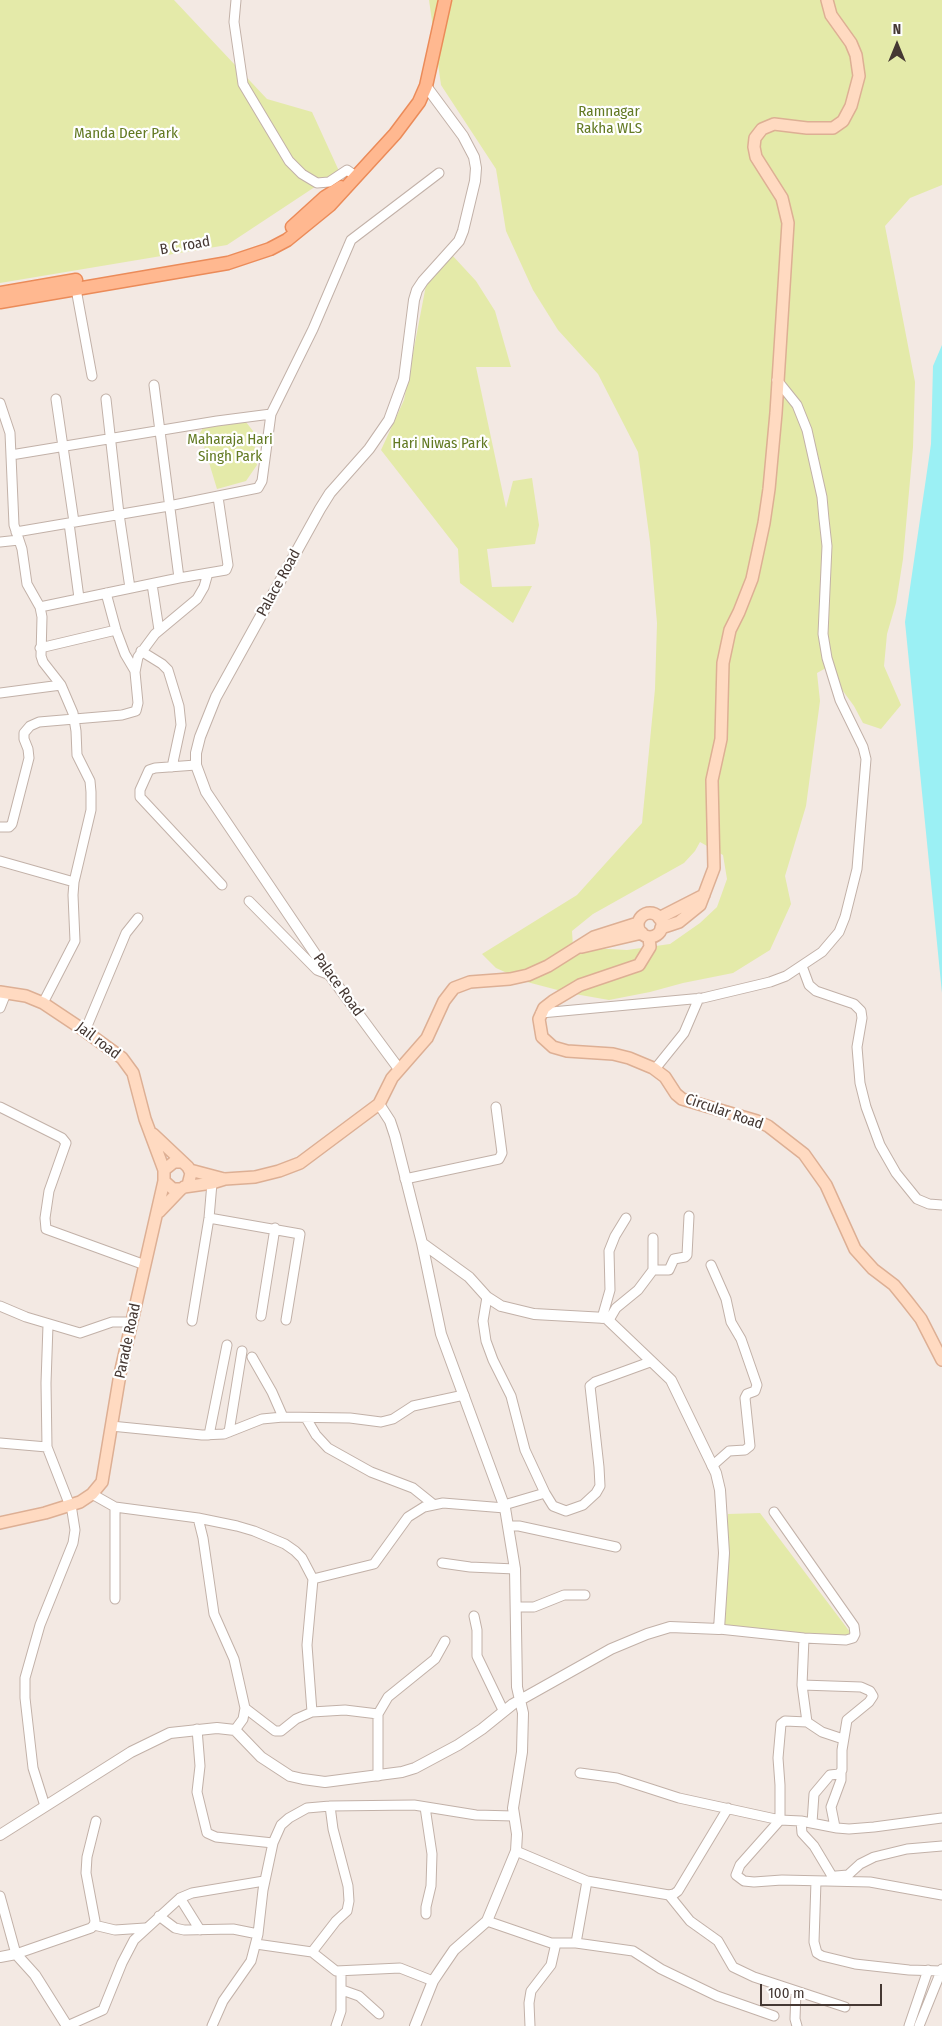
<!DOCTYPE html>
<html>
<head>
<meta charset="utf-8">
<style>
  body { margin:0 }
  #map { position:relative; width:942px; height:2026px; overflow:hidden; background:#f3e9e3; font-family:"Fira Sans Condensed",sans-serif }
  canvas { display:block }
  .north { position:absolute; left:872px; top:20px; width:50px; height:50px; -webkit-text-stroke:4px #fff; paint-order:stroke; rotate:0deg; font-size:14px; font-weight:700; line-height:20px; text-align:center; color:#453833 }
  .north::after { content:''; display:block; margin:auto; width:18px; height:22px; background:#453833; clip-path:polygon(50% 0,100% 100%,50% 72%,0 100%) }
  .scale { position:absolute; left:760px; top:1984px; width:122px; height:22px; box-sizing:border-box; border:2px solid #453833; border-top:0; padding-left:6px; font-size:15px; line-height:18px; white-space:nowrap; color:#453833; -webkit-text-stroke:4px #fff; paint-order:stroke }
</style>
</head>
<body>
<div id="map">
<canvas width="942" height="2026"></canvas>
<div class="north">N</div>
<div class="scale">100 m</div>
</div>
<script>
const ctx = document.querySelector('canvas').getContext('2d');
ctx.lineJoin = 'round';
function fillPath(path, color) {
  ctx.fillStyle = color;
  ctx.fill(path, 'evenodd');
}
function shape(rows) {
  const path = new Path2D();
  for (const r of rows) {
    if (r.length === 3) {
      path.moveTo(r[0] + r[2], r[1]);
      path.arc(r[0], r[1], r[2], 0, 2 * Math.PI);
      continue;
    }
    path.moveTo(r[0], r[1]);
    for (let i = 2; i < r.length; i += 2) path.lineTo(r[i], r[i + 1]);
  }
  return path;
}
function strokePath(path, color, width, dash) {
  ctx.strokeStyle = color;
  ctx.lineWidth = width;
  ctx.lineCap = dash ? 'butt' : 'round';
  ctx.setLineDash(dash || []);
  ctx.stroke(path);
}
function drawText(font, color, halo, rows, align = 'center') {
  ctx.font = font + ' "Fira Sans Condensed",sans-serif';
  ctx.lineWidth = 4.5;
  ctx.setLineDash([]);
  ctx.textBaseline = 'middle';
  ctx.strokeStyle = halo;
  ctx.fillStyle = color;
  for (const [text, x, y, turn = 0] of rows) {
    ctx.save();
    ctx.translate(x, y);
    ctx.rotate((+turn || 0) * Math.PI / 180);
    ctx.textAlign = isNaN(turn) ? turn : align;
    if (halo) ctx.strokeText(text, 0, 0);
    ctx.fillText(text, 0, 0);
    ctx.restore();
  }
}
const green = shape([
  [0,0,174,0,267,99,312,112,339,171,227,245,0,283],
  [429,0,942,0,942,185,910,198,885,226,915,382,913,447,903,559,896,603,887,634,884,666,901,705,881,729,863,723,854,706,826,668,817,673,820,701,806,806,785,876,791,904,770,950,733,973,683,983,650,992,609,1000,569,993,527,982,496,968,482,954,577,895,642,823,655,689,657,623,650,542,638,452,598,374,558,330,533,290,506,231,496,169,441,85],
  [700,842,723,855,727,879,717,907,700,923,670,944,627,950,573,947,572,931,593,914,684,863,695,851],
  [452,255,476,281,495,311,511,367,476,367,506,508,513,481,532,478,539,525,535,544,487,549,492,587,532,586,513,623,460,583,458,549,381,450,404,400,427,280],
  [246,422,253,431,257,465,246,481,217,489,200,433,203,428],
  [760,1513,853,1636,723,1628,728,1514]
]);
const water = shape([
  [942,345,942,993,905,622,931,444,933,366]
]);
const minor = shape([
  [236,0,234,22,243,84,289,161,302,174,317,183,329,182,347,170,357,177],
  [76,289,92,376],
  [154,385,179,578],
  [56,399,74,522],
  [106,399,119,514,130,588],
  [0,403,10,433,14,525,22,549,27,584,40,607,42,617,41,656,43,662,61,685,73,713,76,731,77,755,90,781,91,792,91,810,74,882,73,895,75,941,43,1003],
  [11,455,217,421,271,414],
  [69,523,79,598],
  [16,532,169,506,258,488,262,481,271,414,313,329,351,240,439,173],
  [0,542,19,540],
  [152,584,159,630],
  [106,593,116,630,125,654,135,671],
  [40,607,179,578,226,570,228,565,218,497],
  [40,648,116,630],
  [141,651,162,664,168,670,179,706,181,725,172,767],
  [0,693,61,685],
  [196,765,155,768,149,770,140,790,140,797,222,885],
  [1,827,9,827,12,824,29,758,28,749,24,739,24,733,30,726,39,722,122,715,136,711,138,703,135,672,138,657,155,634,197,599,204,587,208,573],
  [0,861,74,882],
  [249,901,317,970,330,975],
  [802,966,809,985,816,991,854,1004,861,1011,862,1018,857,1047,860,1083,866,1107,880,1145,896,1173,917,1199,929,1204,942,1205],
  [0,1008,6,993],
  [541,1013,703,998,770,982,786,976,822,952,839,932,845,917,857,869,866,759,863,747,840,700,827,658,823,634,827,546,824,519,822,497,807,430,797,405,777,380],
  [85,1031,126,933,138,918],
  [655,1069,684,1033,699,998],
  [0,1107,62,1138,66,1143,49,1191,45,1218,46,1229,145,1265],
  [405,1179,499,1159,502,1153,496,1107],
  [209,1218,300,1234,286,1320],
  [711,1265,726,1299,731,1322,741,1339,757,1385,755,1391,747,1394,745,1398,750,1446,745,1450,729,1451,712,1466],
  [653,1270,669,1270,674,1259,685,1257,687,1255,689,1216],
  [487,1297,483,1321,486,1341,493,1360,511,1396,525,1450,545,1493],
  [0,1306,26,1317,80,1333,112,1322,132,1322],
  [261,1316,275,1228],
  [602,1318,610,1290,609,1251,615,1236,626,1218],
  [609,1320,616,1308,638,1290,653,1270,653,1238],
  [192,1321,209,1218,212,1183],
  [252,1357,272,1392,283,1417],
  [306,1418,316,1435,328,1448,371,1472,413,1488,433,1504],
  [111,1426,202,1435,224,1434,262,1419,283,1417,350,1418,381,1422,393,1419,413,1406,464,1395],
  [229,1432,242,1351],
  [209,1435,227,1345],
  [0,1443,47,1447],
  [92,1494,115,1507,198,1518,237,1526,254,1531,285,1544,295,1551,302,1558,313,1579,307,1645,312,1712],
  [504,1505,545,1493,553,1506,566,1511,583,1505,596,1493,600,1486,599,1467,590,1386,595,1382,650,1362],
  [198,1518,203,1538,214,1614,234,1659,245,1708,243,1719,235,1730],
  [509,1526,519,1526,616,1547],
  [442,1563,470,1567,515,1569],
  [313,1579,374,1564,408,1517,424,1507,443,1503,505,1508],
  [115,1599,115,1507],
  [516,1607,534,1607,564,1595,585,1595],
  [474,1616,477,1630,477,1656,503,1710],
  [719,1629,804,1638,846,1640,853,1638,855,1634,854,1626,774,1512],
  [804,1638,802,1685,807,1722,822,1732,843,1739],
  [802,1685,861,1687,870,1691,873,1696,869,1702,847,1720,842,1750,842,1770,839,1774,830,1775,814,1794,812,1823],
  [245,1708,275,1731,281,1731,296,1719,312,1712,345,1710,378,1714],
  [807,1722,785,1721,781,1724,778,1758,780,1785,780,1820,740,1865,736,1875,744,1881,754,1882,782,1880,870,1882,942,1895],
  [197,1729,200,1766,197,1792,207,1833,216,1837,273,1843],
  [580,1773,617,1778,679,1798,780,1820,801,1821,837,1828,849,1829,874,1827,942,1818],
  [378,1776,378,1714,388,1697,435,1659,445,1641],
  [45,1806,33,1768,25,1698,25,1678,40,1625,73,1543,75,1530,72,1511,47,1447,46,1383,48,1325],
  [425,1807,432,1854,431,1886,426,1907,426,1914],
  [801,1821,802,1833,814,1846,835,1881],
  [835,1827,831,1807,841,1780,841,1772],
  [516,1851,587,1881,669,1895,674,1894,678,1891,728,1808],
  [836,1876,848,1875,860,1864,874,1857,907,1849,942,1846],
  [816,1881,814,1942,817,1953,822,1956,855,1964,909,1970,941,1971],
  [669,1895,690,1921,718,1941,733,1967,754,1977,845,2007],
  [0,1896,16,1954,91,1928,94,1925,95,1921,86,1873,87,1857,96,1821],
  [180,1898,200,1930],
  [159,1916,175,1928,184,1930,233,1929,258,1934],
  [487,1921,551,1943,576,1943,633,1951,661,1969,717,1996,774,2016],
  [94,1925,115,1930,145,1928],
  [576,1943,587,1881],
  [256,1944,312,1952,336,1971,400,1968,433,1981],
  [312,1952,336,1921,347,1911,349,1901,348,1886,333,1829,330,1806],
  [342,1990,359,1996,379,2014],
  [796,1991,795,2019,797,2026],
  [67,2026,103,2010,122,1963,134,1940,180,1898,192,1893,264,1881],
  [212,2026,223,2001,251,1961,258,1934,263,1890,273,1843,281,1825,289,1818,307,1808,330,1806,414,1805,476,1815,513,1816],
  [336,2026,341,2011,341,1972],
  [530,2026,529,2003,531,1991,551,1965,556,1943],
  [909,2026,928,1970],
  [919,2026,942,1969]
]);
const tertiary = shape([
  [399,1069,326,970,206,792,196,765,196,753,200,737,216,697,320,509,330,493,369,449,389,420,404,379,414,300,417,290,423,281,459,241,463,231,475,181,476,168,474,157,463,136,426,86],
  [379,1104,390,1121,395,1136,422,1243,441,1334,505,1508,515,1569,517,1687,523,1713,522,1752,513,1808,517,1834,516,1851,487,1921,454,1950,441,1969,433,1981,415,2026],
  [0,1835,131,1752,170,1733,217,1728,235,1730,261,1757,290,1776,303,1779,325,1782,402,1772,415,1768,458,1745,482,1729,513,1704,611,1649,647,1634,670,1627,719,1629,724,1553,720,1490,716,1473,671,1380,606,1318,534,1314,501,1306,487,1297,469,1277,422,1243],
  [0,1957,16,1954,35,1975,67,2026]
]);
const secondary = shape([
  [650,925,12],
  [659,918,704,895],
  [661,928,679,922,700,905,714,868,712,780,721,739,723,663,730,630,739,612,752,579,764,523,769,489,776,413,788,223,782,198,756,157,754,147,755,138,762,129,774,124,807,128,833,128,843,121,851,106,859,76,856,55,851,43,831,15,827,0],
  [649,937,650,947,639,965,580,985,553,1001,544,1008,539,1019,542,1037,553,1047,567,1051,613,1054,629,1058,653,1068,665,1077,676,1094,682,1099,757,1121,768,1126,804,1154,826,1185,855,1249,873,1269,894,1285,907,1301,921,1319,942,1360],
  [582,947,642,933],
  [0,992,26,996,43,1003,85,1031,122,1058,133,1073,145,1119,164,1170],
  [153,1134,188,1167,191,1173,188,1185,181,1189,173,1189,164,1181,164,1170,174,1162,182,1162],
  [190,1170,224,1179],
  [184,1187,212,1183,225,1179,255,1177,279,1171,300,1163,379,1104,392,1078,427,1038,444,1001,454,988,470,982,510,979,528,975,548,966,594,937,638,923],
  [159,1212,181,1189],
  [0,1523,45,1513,80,1502,92,1494,102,1482,120,1374,164,1181]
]);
const primary = shape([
  [292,227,325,197,341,187],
  [0,293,76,280],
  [0,302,228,263,270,249,287,240,330,205,395,134,419,102,426,86,445,0]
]);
const parkNames = [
  ["Ramnagar",609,112],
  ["Rakha WLS",609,129],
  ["Manda Deer Park",126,134],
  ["Maharaja Hari",230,440],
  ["Singh Park",230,457],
  ["Hari Niwas Park",440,444]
];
const streetNames = [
  ["B C road",185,246,-10],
  ["Palace Road",279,583,-61],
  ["Palace Road",338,985,54],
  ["Jail road",98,1041,37],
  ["Circular Road",724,1112,19],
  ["Parade Road",128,1341,-78]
];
fillPath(green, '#e4eaa9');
fillPath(water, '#9bf0f4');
strokePath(minor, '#c2b1a8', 11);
strokePath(tertiary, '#c2b1a8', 12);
strokePath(secondary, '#ddaf94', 14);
strokePath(primary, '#eb8b59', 15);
strokePath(minor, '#fff', 9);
strokePath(tertiary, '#fff', 10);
strokePath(secondary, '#ffdac1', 11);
strokePath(primary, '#ffb890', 12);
drawText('15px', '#637a23', '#fff', parkNames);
drawText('15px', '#453833', '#fff', streetNames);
</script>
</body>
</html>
